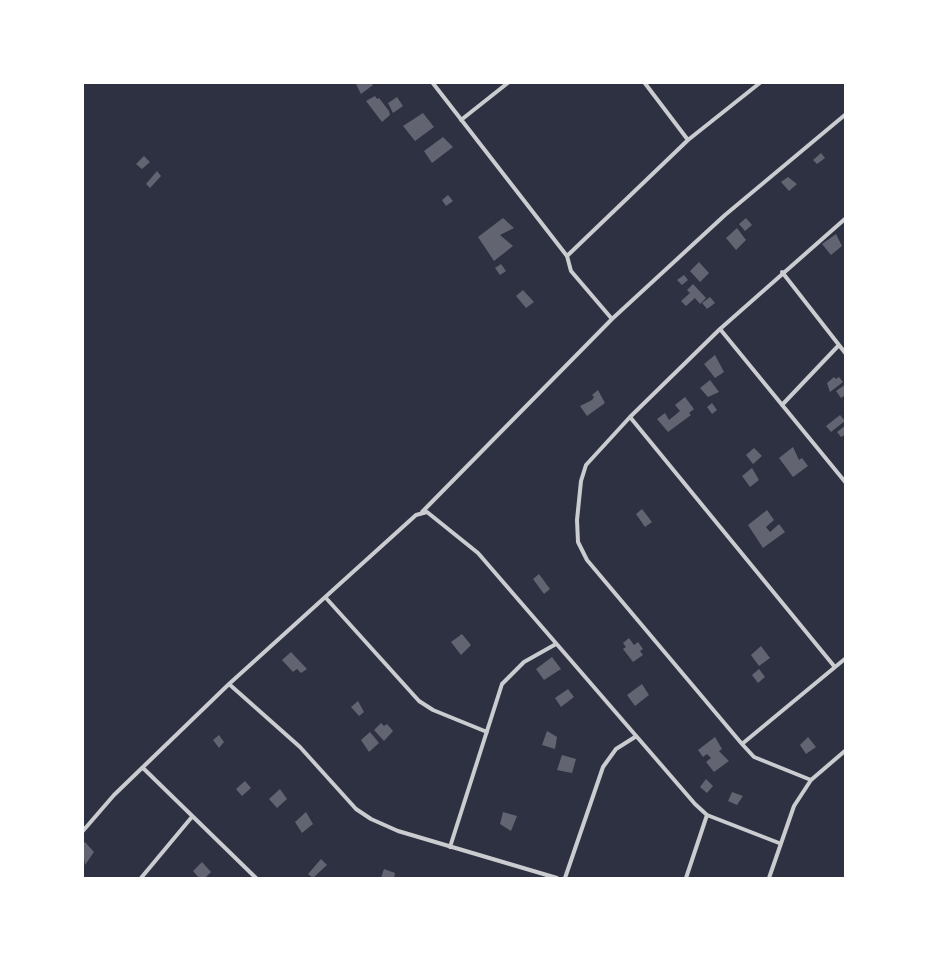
<!DOCTYPE html>
<html>
<head>
<meta charset="utf-8">
<style>
  body { margin:0 }
  #map { position:relative; width:928px; height:961px; overflow:hidden; background:#2d3142; font-family:Helvetica,sans-serif }
  canvas { display:block }
  .frame { position:absolute; inset:0; border:84px solid #fff; pointer-events:none }
</style>
</head>
<body>
<div id="map">
<canvas width="928" height="961"></canvas>
<div class="frame"></div>
</div>
<script>
const ctx = document.querySelector('canvas').getContext('2d');
ctx.lineJoin = 'round';
function fillPath(path, color) {
  ctx.fillStyle = color;
  ctx.fill(path, 'evenodd');
}
function shape(rows) {
  const path = new Path2D();
  for (const r of rows) {
    path.moveTo(r[0], r[1]);
    for (let i = 2; i < r.length; i += 2) path.lineTo(r[i], r[i + 1]);
  }
  return path;
}
function strokePath(path, color, width, dash) {
  ctx.strokeStyle = color;
  ctx.lineWidth = width;
  ctx.lineCap = dash ? 'butt' : 'round';
  ctx.setLineDash(dash || []);
  ctx.stroke(path);
}
const building = shape([
  [355,82,371,82,373,85,361,94],
  [375,96,377,99,379,98,389,111,390,115,382,122,366,101],
  [397,97,403,106,393,113,388,103],
  [423,113,434,127,415,141,403,126],
  [443,137,453,147,432,163,424,151],
  [821,153,825,158,817,164,813,160],
  [144,156,150,162,142,169,136,164],
  [157,171,161,176,150,188,146,184],
  [788,177,797,184,789,191,781,182],
  [448,195,453,201,446,206,442,200],
  [503,218,514,228,500,235,513,246,494,261,478,237],
  [746,218,752,225,745,231,739,224],
  [737,228,746,240,736,250,726,238],
  [836,234,842,246,831,255,822,244],
  [699,262,709,273,700,282,690,271],
  [501,264,506,271,500,275,495,268],
  [684,275,688,280,682,285,677,280],
  [693,284,706,298,700,304,695,298,686,306,681,301,690,293,687,290],
  [523,290,534,302,526,308,516,296],
  [710,297,715,303,707,309,702,303],
  [715,355,724,372,715,378,704,364],
  [834,377,836,379,839,377,843,382,830,392,827,383],
  [710,380,719,392,708,397,700,388],
  [846,384,846,398,844,396,841,398,836,391],
  [598,390,605,403,587,416,580,406,592,400,594,397,592,395],
  [685,397,694,409,689,413,691,415,668,432,657,419,665,413,669,420,680,411,675,405],
  [712,403,717,410,712,414,707,407],
  [840,415,845,421,831,432,826,426],
  [846,425,846,434,841,437,837,432],
  [793,447,799,460,802,458,808,466,793,477,779,458],
  [754,448,762,456,753,464,746,455],
  [752,468,759,480,750,487,742,476],
  [642,509,652,522,645,527,636,514],
  [767,510,774,520,766,527,770,532,779,524,785,532,763,548,748,525],
  [539,574,550,589,544,594,533,579],
  [462,634,471,645,461,655,451,642],
  [629,638,634,645,638,642,643,649,640,651,643,655,633,662,623,649,626,647,623,643],
  [761,646,770,658,759,666,751,655],
  [291,652,307,669,301,673,297,669,293,672,282,660],
  [552,657,561,669,544,680,536,669],
  [759,669,765,677,758,683,752,675],
  [642,684,649,695,635,706,627,695],
  [568,689,574,697,561,707,555,698],
  [358,701,364,712,359,716,351,707],
  [381,723,384,726,387,724,393,731,384,741,374,730],
  [547,731,557,737,555,749,542,745],
  [370,732,379,743,369,752,361,740],
  [219,735,224,742,219,748,213,740],
  [715,737,722,749,719,751,729,761,714,772,706,762,711,758,707,754,703,757,698,750],
  [808,737,816,747,806,754,800,745],
  [562,755,576,759,572,773,557,770],
  [706,779,713,786,707,793,700,787],
  [245,781,251,788,242,796,236,789],
  [280,789,287,799,277,808,269,799],
  [732,792,743,796,737,805,728,801],
  [306,812,313,824,302,833,295,822],
  [503,812,517,816,511,831,500,824],
  [85,842,94,852,85,865,82,845],
  [321,859,327,865,313,878,308,874],
  [202,862,211,872,205,878,199,878,193,871],
  [384,869,395,873,394,878,381,878]
]);
const minor = shape([
  [432,82,567,256],
  [644,82,688,140],
  [461,120,509,82],
  [782,272,846,354],
  [612,319,571,271,567,256,688,140,761,82],
  [720,329,846,483],
  [782,405,839,345],
  [630,417,834,666],
  [422,512,612,319,725,215,846,114],
  [326,598,419,701,433,710,487,732],
  [229,684,300,747,356,809,371,819,398,831,557,878],
  [742,744,587,560,578,542,577,520,581,481,586,465,630,417,720,329,846,218],
  [143,768,256,878],
  [811,780,754,757,742,744,846,658],
  [82,832,114,795,229,684,416,515,427,512,478,553,695,804,707,815,779,843],
  [450,847,502,684,524,662,556,644],
  [141,878,191,818],
  [565,878,603,767,616,749,635,737],
  [686,878,707,815],
  [769,878,794,806,811,780,846,750]
]);
fillPath(building, '#626471');
strokePath(minor, '#caccd0', 4);
</script>
</body>
</html>
